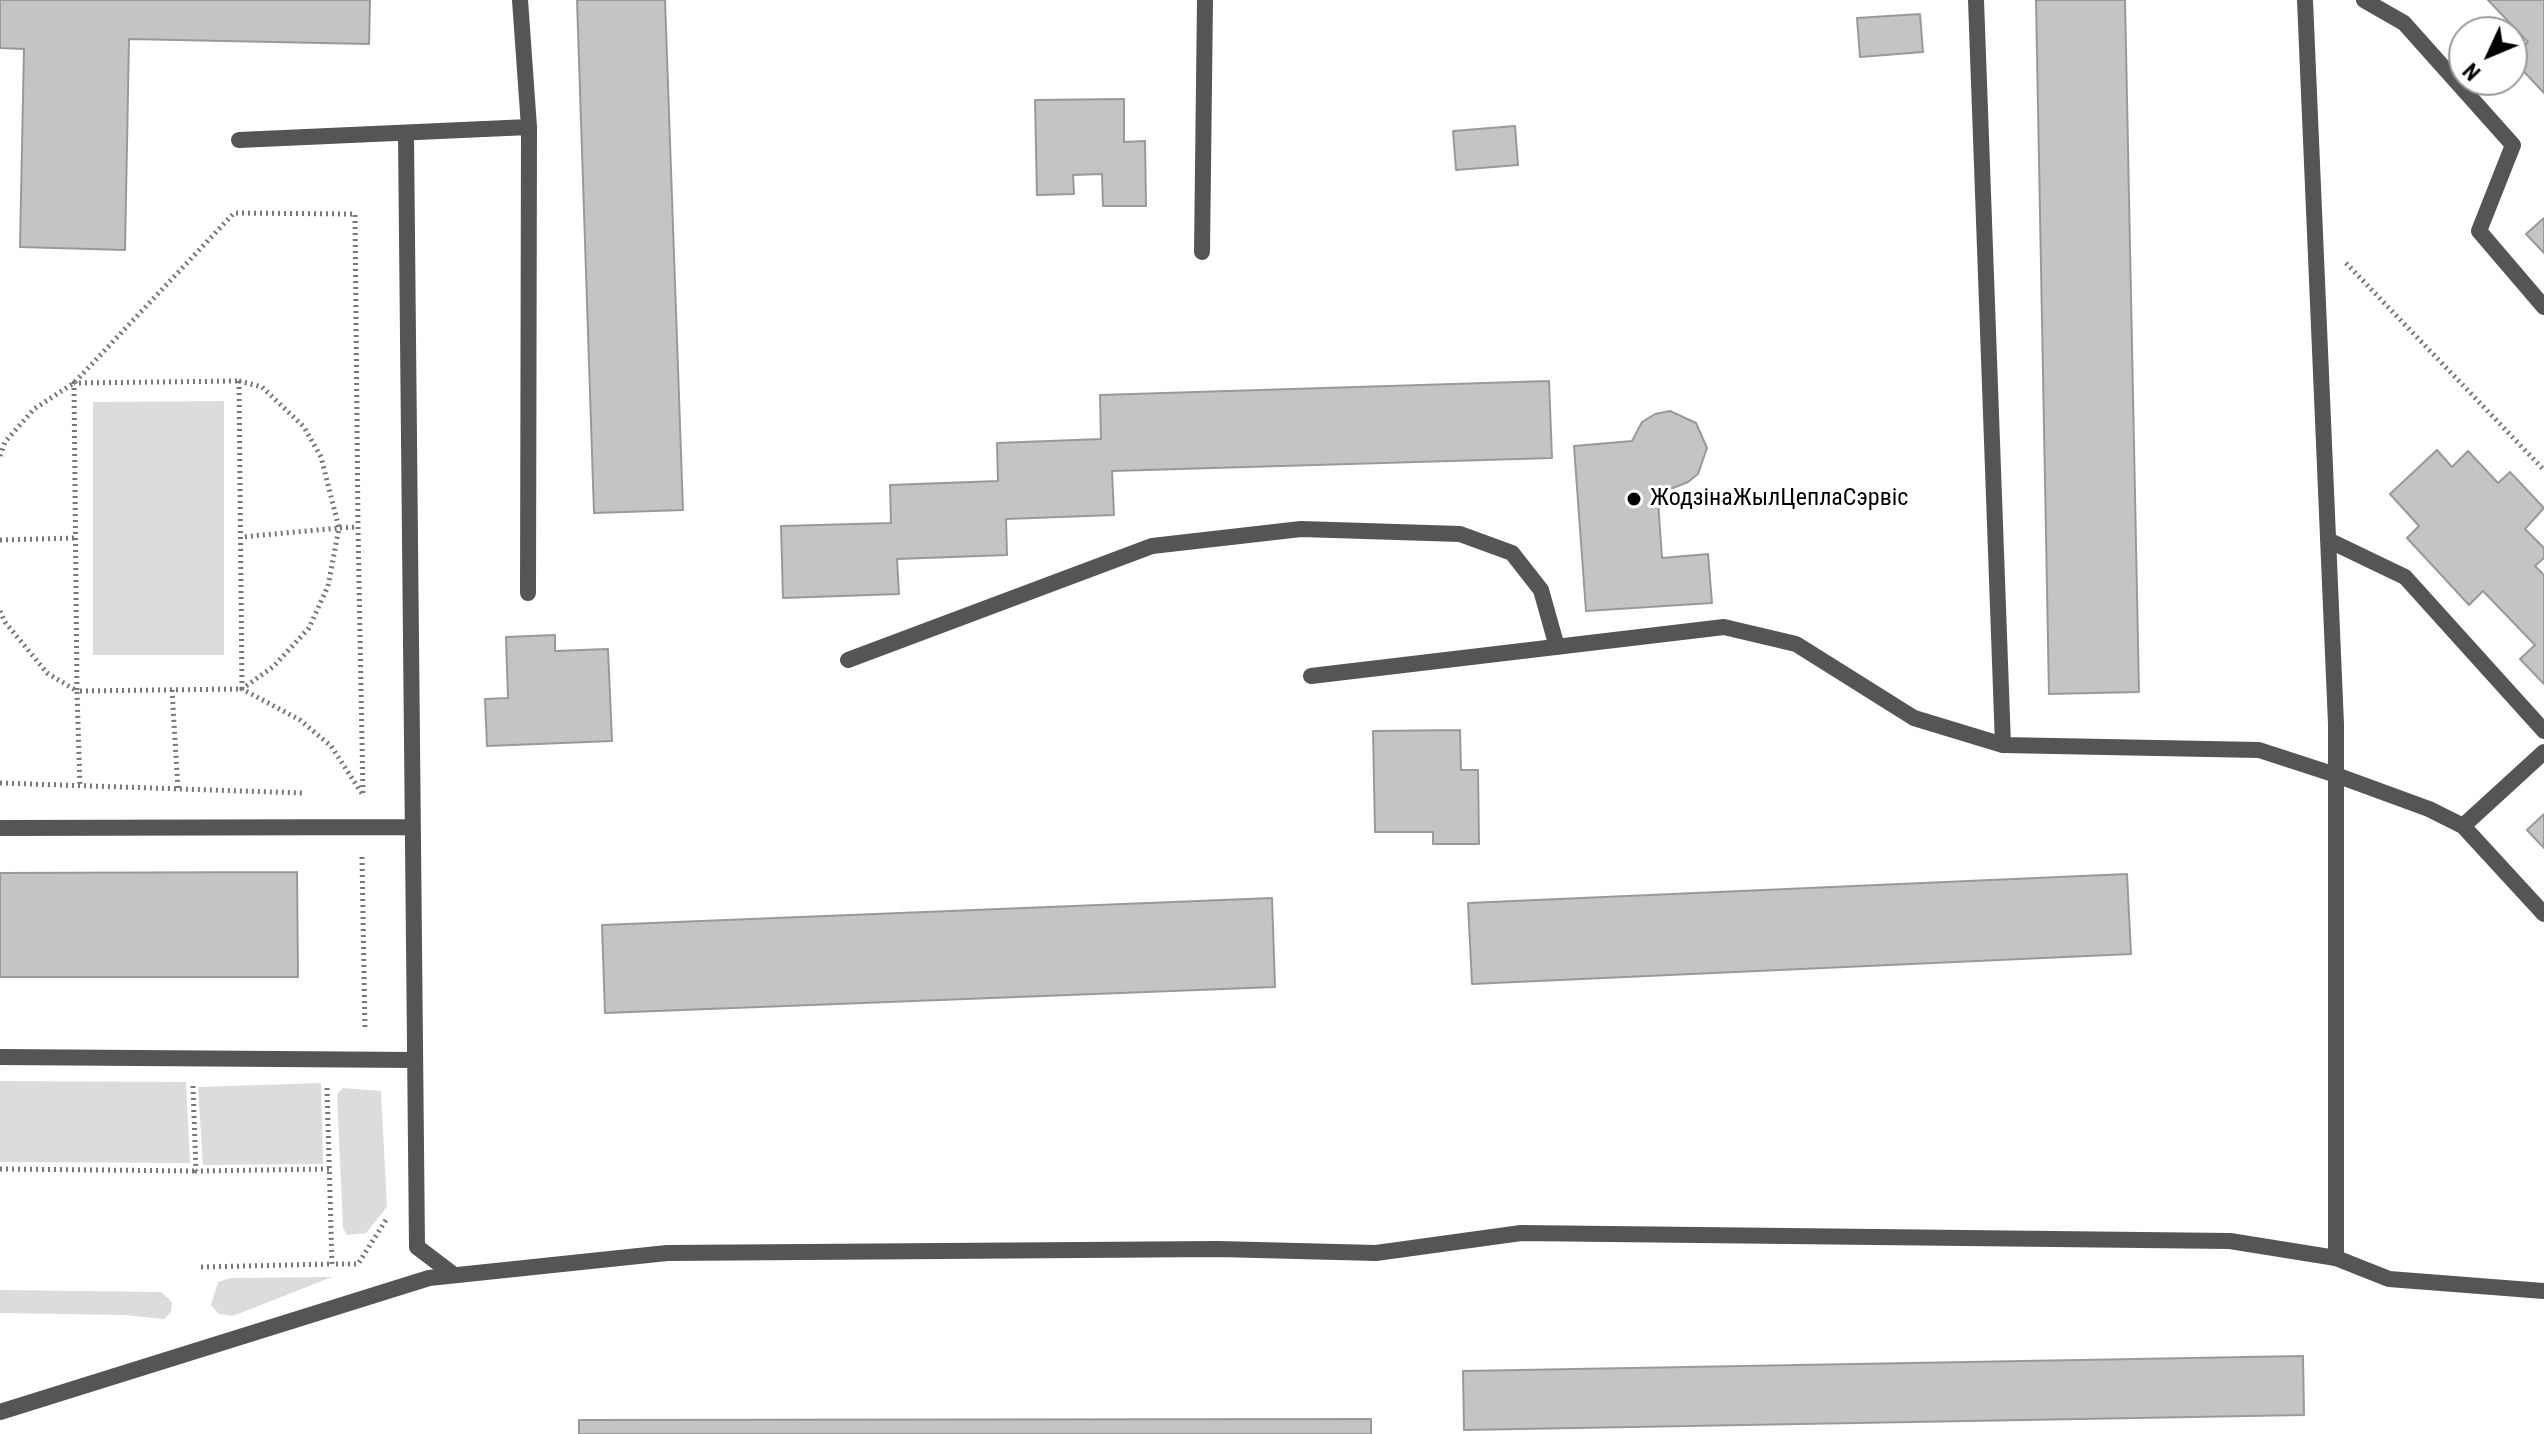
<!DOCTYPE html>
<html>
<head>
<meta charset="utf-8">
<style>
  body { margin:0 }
  #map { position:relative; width:2544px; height:1434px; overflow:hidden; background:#fff; font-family:"Roboto Condensed",sans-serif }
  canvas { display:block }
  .north { position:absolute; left:2448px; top:16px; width:80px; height:80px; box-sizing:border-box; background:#fff; border:2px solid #999; border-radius:50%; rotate:226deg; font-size:22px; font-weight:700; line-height:32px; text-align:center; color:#000 }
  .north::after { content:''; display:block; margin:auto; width:28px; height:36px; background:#000; clip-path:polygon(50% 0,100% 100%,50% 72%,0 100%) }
</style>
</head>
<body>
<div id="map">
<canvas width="2544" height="1434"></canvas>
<div class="north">N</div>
</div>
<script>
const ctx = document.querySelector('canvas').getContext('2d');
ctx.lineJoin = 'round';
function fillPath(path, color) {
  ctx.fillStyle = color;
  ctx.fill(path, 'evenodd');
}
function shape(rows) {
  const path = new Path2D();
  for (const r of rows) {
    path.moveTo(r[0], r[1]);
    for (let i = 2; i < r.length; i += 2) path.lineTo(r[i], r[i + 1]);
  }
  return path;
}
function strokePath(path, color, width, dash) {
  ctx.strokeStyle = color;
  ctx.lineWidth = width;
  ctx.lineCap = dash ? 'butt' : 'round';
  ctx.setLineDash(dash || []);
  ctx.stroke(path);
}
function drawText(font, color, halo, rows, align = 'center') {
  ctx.font = font + ' "Roboto Condensed",sans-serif';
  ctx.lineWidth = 6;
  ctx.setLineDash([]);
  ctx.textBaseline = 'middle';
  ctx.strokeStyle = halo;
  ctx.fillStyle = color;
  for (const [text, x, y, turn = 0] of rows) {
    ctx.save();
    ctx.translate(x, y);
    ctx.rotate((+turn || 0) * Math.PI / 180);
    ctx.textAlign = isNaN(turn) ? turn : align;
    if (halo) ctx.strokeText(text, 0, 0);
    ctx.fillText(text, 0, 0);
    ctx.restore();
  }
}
const green = shape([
  [224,401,224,655,93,655,93,402],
  [0,1081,186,1082,190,1163,0,1162],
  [321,1083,323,1164,203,1165,198,1087],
  [343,1088,381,1091,387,1207,366,1233,347,1235,343,1228,337,1094],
  [332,1277,233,1316,219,1314,211,1305,218,1282,231,1278],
  [0,1290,161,1292,172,1302,171,1312,164,1319,124,1315,0,1313]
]);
const building = shape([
  [0,0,370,0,369,44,129,39,125,250,20,247,24,49,0,48,0,0],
  [577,0,665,0,683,510,594,513,577,0],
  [2036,0,2125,0,2139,692,2049,694,2036,0],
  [2488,0,2544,0,2544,93,2512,59,2528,42,2488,0],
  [1920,14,1923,52,1860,57,1857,18,1920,14],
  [1124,99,1124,142,1145,141,1146,206,1103,206,1102,174,1073,175,1074,194,1037,195,1035,100,1124,99],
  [1515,126,1518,165,1456,170,1453,131,1515,126],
  [2544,218,2544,253,2526,234,2544,218],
  [1549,381,1552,458,1112,471,1114,515,1006,519,1007,555,897,559,899,594,783,598,781,526,891,523,890,485,998,481,997,443,1101,439,1100,395,1549,381],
  [1670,411,1696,423,1707,448,1698,474,1688,482,1673,488,1657,486,1662,558,1708,554,1712,603,1586,611,1574,446,1632,441,1642,422,1655,414,1670,411],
  [2437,450,2452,467,2468,451,2498,483,2510,472,2544,508,2525,529,2544,548,2544,558,2535,566,2544,575,2544,684,2520,659,2535,645,2483,591,2469,605,2407,538,2419,526,2390,494,2437,450],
  [555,635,555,651,608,649,612,741,487,746,485,699,508,698,506,637,555,635],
  [1460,730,1461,770,1478,770,1479,844,1433,844,1433,832,1375,832,1373,731,1460,730],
  [2544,814,2544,848,2527,830,2544,814],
  [297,872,298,977,0,977,0,873,297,872],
  [2127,874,2131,954,1472,984,1468,903,2127,874],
  [1272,898,1275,987,605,1013,602,925,1272,898],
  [2303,1356,2304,1415,1464,1430,1463,1371,2303,1356],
  [1371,1419,1371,1434,579,1434,579,1420,1371,1419]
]);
const path = shape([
  [2346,263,2544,470],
  [239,381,242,689,77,691,74,383,239,381],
  [239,381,262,387,304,427,321,457,339,528,241,537],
  [0,456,5,442,34,409,74,383,234,213,355,214,358,527],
  [358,527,363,795,331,746,300,720,242,689,274,666,309,628,328,586,339,528,358,527],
  [0,540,75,538],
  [0,611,5,622,47,673,77,691,80,786],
  [172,690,178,789],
  [0,783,303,793],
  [362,857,365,1031],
  [193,1086,196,1171,329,1169],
  [327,1088,332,1264,358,1264,386,1220],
  [0,1169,196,1171],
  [201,1267,332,1264]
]);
const service = shape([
  [520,0,529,127,528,593],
  [1976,0,2003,745],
  [2305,0,2336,724,2336,1258],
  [2364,0,2404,23,2513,145,2479,231,2544,307],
  [406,135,417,1247,454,1275],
  [239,140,529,127],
  [1202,252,1205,0],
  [2328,540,2405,577,2544,731],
  [848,660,1152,546,1301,529,1460,534,1512,553,1541,590,1557,647],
  [1311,676,1724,627,1796,644,1914,718,2003,745,2259,750,2336,775,2429,809,2463,826,2544,914],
  [2463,826,2544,752],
  [0,828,412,827],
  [0,1057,415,1060]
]);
const minor = shape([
  [0,1412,429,1278,667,1253,1218,1249,1376,1253,1521,1233,2230,1241,2336,1258,2389,1279,2544,1291]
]);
const markers = [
  [1634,499,8,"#000"]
];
const poiNames = [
  ["ЖодзінаЖылЦеплаСэрвіс",1650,499]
];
fillPath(green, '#dcdcdc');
fillPath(building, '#c4c4c4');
strokePath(building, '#999', 2);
strokePath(path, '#777', 5, [2, 4]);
strokePath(service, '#555', 16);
strokePath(minor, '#555', 16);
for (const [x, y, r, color] of markers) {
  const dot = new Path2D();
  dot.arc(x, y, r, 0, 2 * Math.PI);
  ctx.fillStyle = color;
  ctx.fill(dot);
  strokePath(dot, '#fff', 3);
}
drawText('24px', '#000', '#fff', poiNames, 'left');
</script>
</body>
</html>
